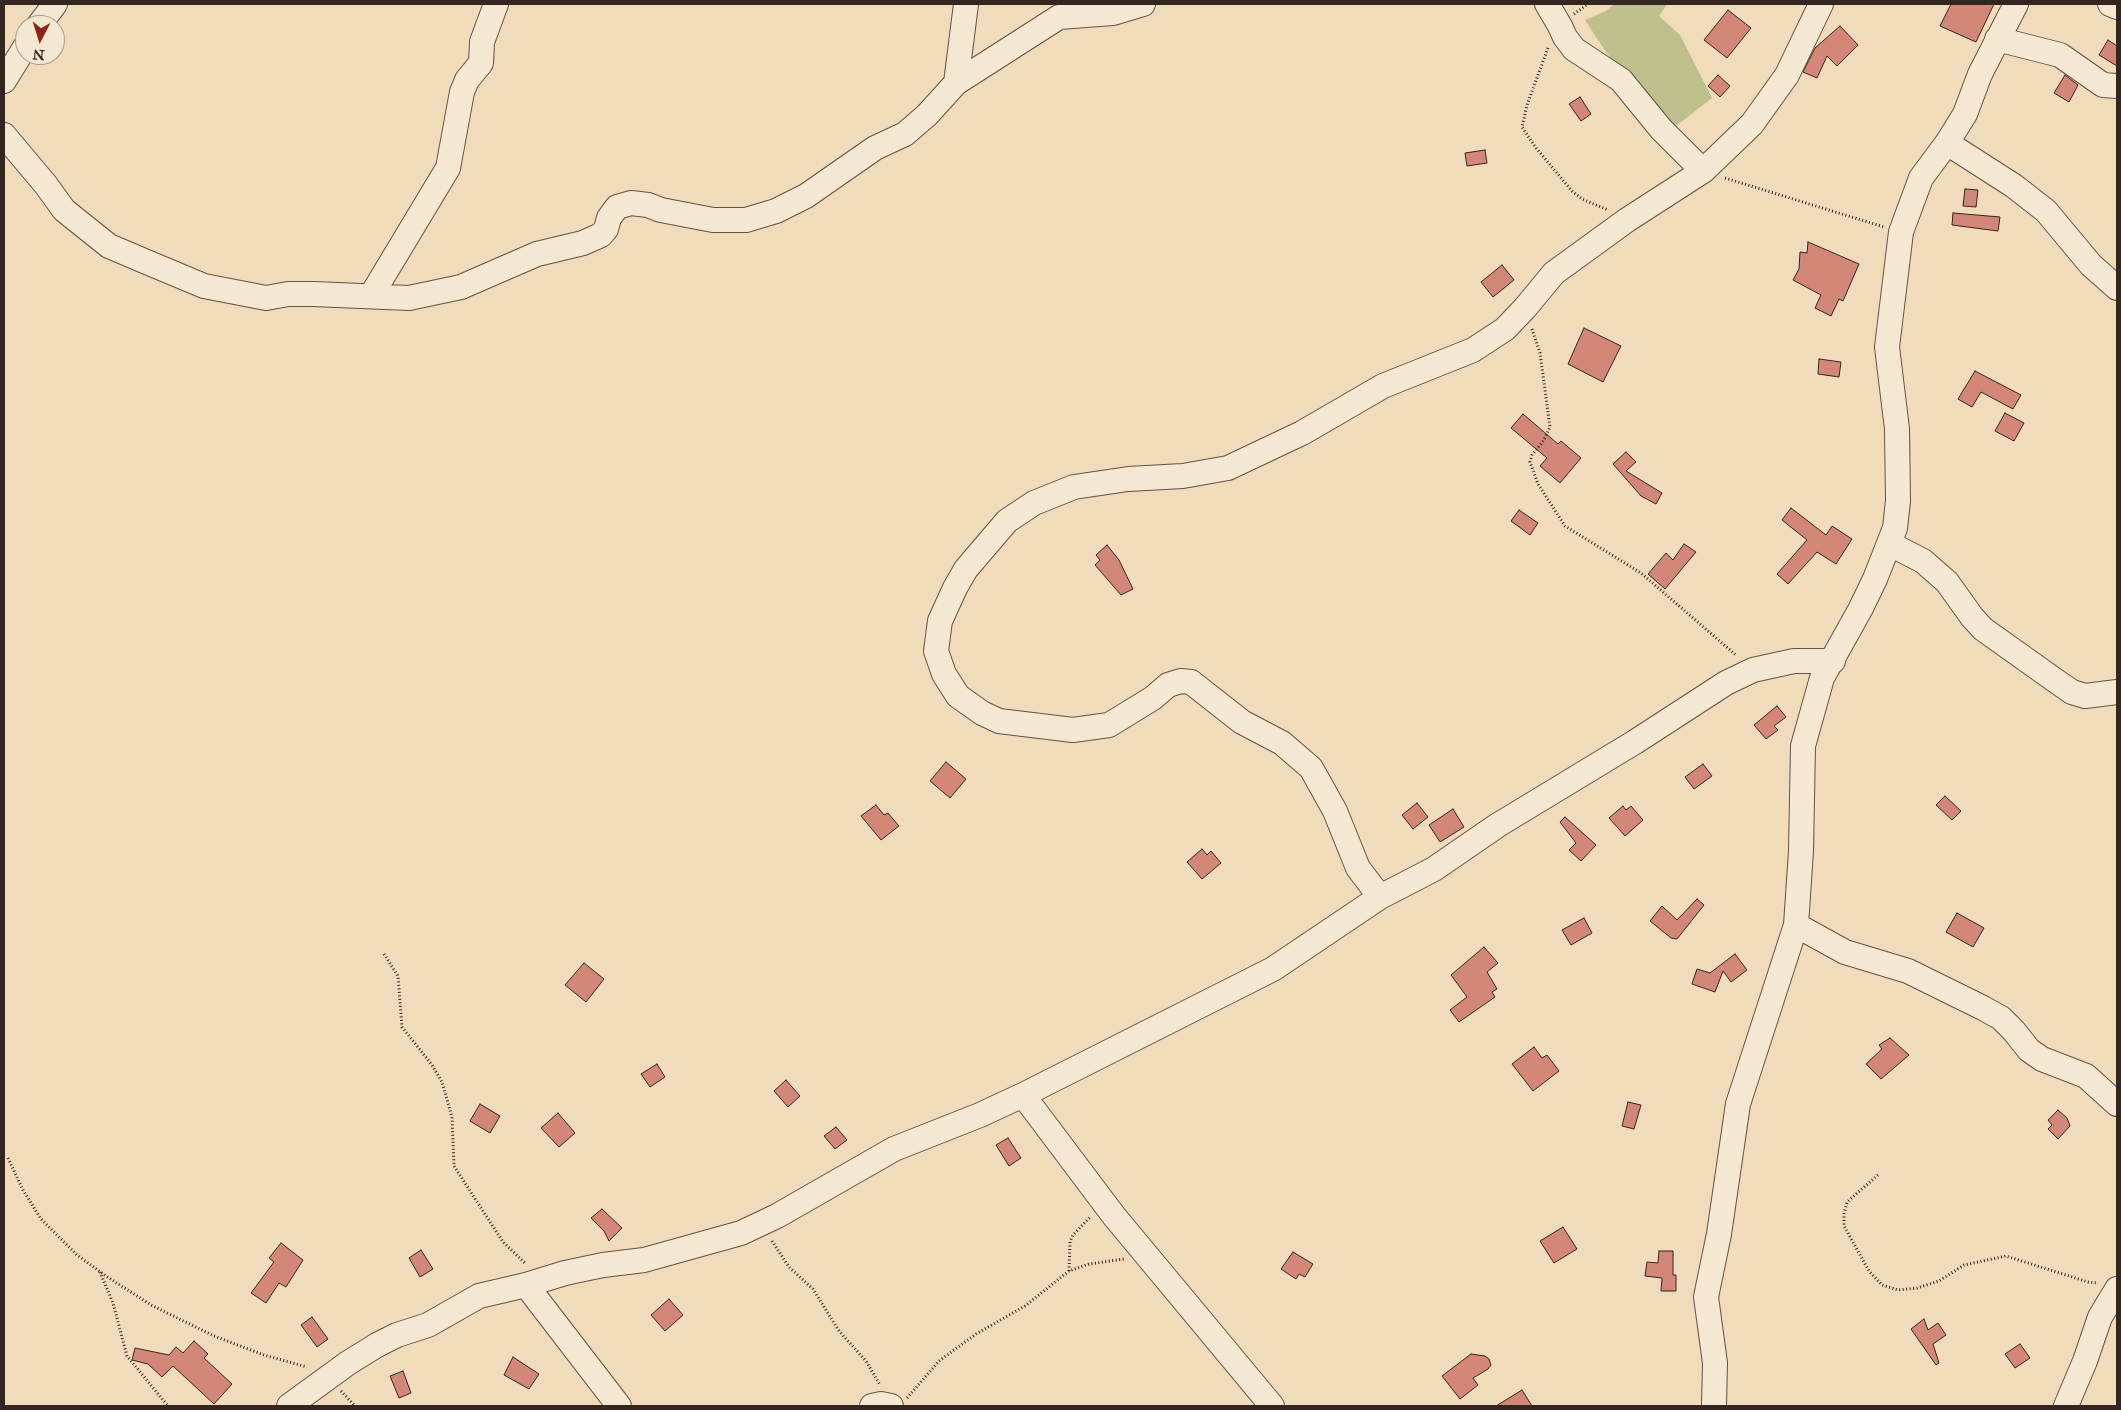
<!DOCTYPE html>
<html>
<head>
<meta charset="utf-8">
<style>
  body { margin:0 }
  #map { position:relative; width:2121px; height:1410px; overflow:hidden; background:#f0dbba; font-family:"IM FELL Great Primer",serif }
  canvas { display:block }
  .frame { position:absolute; inset:0; border:5px solid #332520; pointer-events:none }
  .north { position:absolute; left:15px; top:15px; width:50px; height:50px; box-sizing:border-box; background:#f5e8d2; border:1px solid #a79a8b; border-radius:50%; rotate:185deg; font-size:14px; font-weight:700; line-height:20px; text-align:center; color:#332520 }
  .north::after { content:''; display:block; margin:auto; width:18px; height:22px; background:#8f2418; clip-path:polygon(50% 0,100% 100%,50% 72%,0 100%) }
</style>
</head>
<body>
<div id="map">
<canvas width="2121" height="1410"></canvas>
<div class="frame"></div>
<div class="north">N</div>
</div>
<script>
const ctx = document.querySelector('canvas').getContext('2d');
ctx.lineJoin = 'round';
function fillPath(path, color) {
  ctx.fillStyle = color;
  ctx.fill(path, 'evenodd');
}
function shape(rows) {
  const path = new Path2D();
  for (const r of rows) {
    path.moveTo(r[0], r[1]);
    for (let i = 2; i < r.length; i += 2) path.lineTo(r[i], r[i + 1]);
  }
  return path;
}
function strokePath(path, color, width, dash) {
  ctx.strokeStyle = color;
  ctx.lineWidth = width;
  ctx.lineCap = dash ? 'butt' : 'round';
  ctx.setLineDash(dash || []);
  ctx.stroke(path);
}
const green = shape([
  [1614,4,1667,4,1659,16,1680,35,1712,98,1671,130,1658,124,1604,49,1585,20,1606,11]
]);
const building = shape([
  [1951,4,1994,4,1976,42,1940,26,1951,4],
  [1728,10,1751,28,1727,58,1704,40,1728,10],
  [1840,26,1858,45,1837,66,1827,56,1817,78,1803,72,1815,48,1840,26],
  [2108,40,2117,46,2117,66,2099,55,2108,40],
  [1718,75,1730,86,1720,97,1708,86,1718,75],
  [2065,75,2078,85,2069,102,2054,93,2065,75],
  [1580,97,1591,114,1581,121,1569,104,1580,97],
  [1485,150,1487,163,1467,166,1465,153,1485,150],
  [1965,189,1978,190,1976,207,1963,206,1965,189],
  [1953,213,2000,217,1998,231,1952,225,1953,213],
  [1808,242,1859,264,1843,301,1839,299,1831,316,1815,308,1821,295,1793,280,1799,269,1800,252,1807,253,1808,242],
  [1502,265,1514,280,1493,297,1481,282,1502,265],
  [1584,328,1621,346,1603,382,1568,364,1584,328],
  [1819,359,1841,362,1839,377,1818,374,1819,359],
  [1975,371,2021,395,2013,409,1981,392,1972,407,1958,399,1975,371],
  [2005,413,2024,423,2014,441,1995,431,2005,413],
  [1523,414,1558,444,1561,441,1581,458,1560,483,1540,466,1547,458,1511,428,1523,414],
  [1626,452,1636,462,1626,471,1662,493,1656,504,1641,496,1613,464,1626,452],
  [1791,508,1826,535,1832,526,1852,539,1836,564,1817,552,1788,584,1777,574,1807,540,1782,520,1791,508],
  [1519,510,1538,523,1530,535,1511,521,1519,510],
  [1684,544,1696,552,1665,589,1648,574,1666,553,1673,560,1684,544],
  [1107,545,1119,560,1133,589,1121,595,1095,565,1100,560,1096,555,1107,545],
  [1777,706,1786,717,1774,726,1778,730,1766,739,1754,725,1777,706],
  [946,762,966,779,950,798,930,781,946,762],
  [1703,764,1712,776,1694,789,1685,777,1703,764],
  [1945,796,1961,811,1952,820,1936,805,1945,796],
  [1417,803,1428,817,1413,829,1402,815,1417,803],
  [876,805,884,815,888,813,899,826,881,840,861,816,876,805],
  [1623,806,1626,810,1631,806,1643,820,1625,836,1609,818,1623,806],
  [1453,809,1464,827,1440,842,1429,825,1453,809],
  [1565,817,1596,845,1581,861,1569,850,1576,843,1560,822,1565,817],
  [1202,849,1207,855,1211,851,1221,863,1202,879,1187,862,1202,849],
  [1697,899,1704,905,1677,939,1671,938,1650,921,1662,906,1677,920,1697,899],
  [1957,913,1984,928,1973,947,1946,932,1957,913],
  [1584,918,1592,933,1571,945,1562,930,1584,918],
  [1484,947,1498,963,1487,972,1497,989,1492,992,1495,997,1459,1022,1450,1010,1467,997,1451,975,1484,947],
  [1735,954,1747,970,1731,982,1723,971,1715,992,1692,984,1697,969,1710,973,1735,954],
  [584,963,604,979,586,1002,565,985,584,963],
  [1890,1038,1909,1055,1881,1079,1866,1064,1882,1049,1879,1045,1890,1038],
  [1534,1047,1542,1058,1547,1055,1559,1071,1533,1091,1512,1064,1534,1047],
  [657,1064,665,1077,650,1087,641,1074,657,1064],
  [786,1080,800,1096,788,1107,774,1091,786,1080],
  [1628,1102,1641,1105,1634,1129,1622,1126,1628,1102],
  [480,1104,500,1116,490,1133,470,1121,480,1104],
  [2058,1110,2067,1118,2070,1126,2058,1139,2048,1129,2052,1125,2048,1120,2058,1110],
  [558,1113,575,1133,559,1147,541,1128,558,1113],
  [836,1127,847,1140,835,1149,824,1136,836,1127],
  [1008,1138,1021,1158,1009,1166,996,1145,1008,1138],
  [602,1209,622,1228,609,1241,604,1231,591,1218,602,1209],
  [1563,1227,1577,1249,1554,1263,1540,1241,1563,1227],
  [281,1243,303,1260,286,1287,279,1283,266,1303,251,1293,274,1262,269,1258,281,1243],
  [421,1250,433,1269,420,1277,409,1258,421,1250],
  [1659,1251,1673,1251,1673,1275,1676,1275,1676,1291,1661,1291,1662,1278,1645,1276,1647,1262,1658,1263,1659,1251],
  [1293,1252,1313,1264,1305,1277,1299,1274,1296,1279,1281,1269,1293,1252],
  [669,1299,683,1315,665,1331,651,1315,669,1299],
  [312,1317,328,1339,317,1347,301,1325,312,1317],
  [1924,1319,1928,1330,1938,1323,1946,1335,1933,1344,1939,1363,1936,1365,1911,1329,1924,1319],
  [194,1341,208,1354,204,1358,232,1384,214,1404,173,1366,162,1377,148,1364,132,1360,135,1348,169,1355,176,1347,183,1353,194,1341],
  [2020,1344,2030,1358,2015,1368,2005,1354,2020,1344],
  [1471,1354,1485,1356,1489,1359,1491,1365,1488,1369,1473,1378,1478,1385,1460,1399,1442,1376,1471,1354],
  [513,1357,539,1374,529,1389,504,1375,513,1357],
  [403,1371,411,1393,399,1398,390,1376,403,1371],
  [1522,1390,1532,1406,1496,1406,1522,1390]
]);
const path = shape([
  [1574,14,1588,4],
  [1548,48,1527,105,1522,127,1536,148,1572,191,1582,199,1608,210],
  [1725,178,1884,227],
  [1532,329,1540,353,1550,427,1544,440,1532,455,1530,462,1538,484,1565,526,1641,573,1737,656],
  [384,954,398,976,402,1027,432,1065,442,1082,452,1117,454,1166,503,1242,526,1264],
  [8,1158,23,1190,41,1219,77,1255,106,1276,151,1305,214,1336,264,1355,307,1367],
  [1878,1175,1847,1202,1844,1214,1844,1226,1869,1271,1882,1285,1898,1290,1917,1288,1939,1281,1964,1265,2006,1256,2088,1282,2097,1283],
  [772,1241,789,1267,813,1289,839,1331,866,1361,880,1385],
  [1069,1271,1070,1242,1073,1235,1091,1216],
  [100,1272,113,1303,127,1356,168,1406],
  [341,1391,355,1406],
  [907,1398,939,1361,976,1334,1025,1306,1069,1271,1089,1264,1124,1259]
]);
const minor = shape([
  [1547,4,1560,26,1565,37,1574,49,1621,80,1661,129,1703,171],
  [2110,4,2117,7],
  [39,25,55,4],
  [1997,39,2060,55,2103,85,2117,86],
  [4,81,25,47],
  [956,83,966,4],
  [4,135,46,185,64,210,109,246,149,263,204,286,266,298,288,294,313,294,409,298,461,287,537,254,583,243,601,235,606,229,609,218,617,207,631,203,648,205,661,210,713,220,746,220,776,211,806,196,875,148,905,134,927,115,956,83,1059,17,1113,13,1143,4],
  [1947,143,2014,186,2046,211,2091,265,2117,288],
  [371,296,448,168,462,92,467,80,481,63,482,42,496,4],
  [1890,544,1923,561,1947,582,1972,617,1983,629,2056,681,2072,692,2085,696,2117,692],
  [1380,897,1358,868,1335,811,1311,768,1282,743,1242,722,1191,682,1181,681,1168,685,1153,698,1109,725,1073,730,999,721,982,713,958,696,944,674,936,651,940,621,955,588,966,569,1007,521,1034,503,1074,487,1128,479,1183,476,1228,468,1302,433,1383,386,1473,350,1505,329,1525,308,1554,273,1627,220,1703,171,1752,124,1787,75,1821,4],
  [1796,925,1845,952,1908,971,1983,1008,2001,1018,2014,1031,2029,1050,2042,1059,2086,1076,2117,1104],
  [1023,1095,1114,1216,1272,1406],
  [526,1285,619,1406],
  [289,1406,348,1363,377,1345,397,1335,428,1325,479,1296,526,1285,565,1273,603,1265,644,1260,741,1233,777,1216,894,1149,980,1115,1023,1095,1273,969,1380,897,1434,869,1498,825,1635,742,1726,683,1753,670,1771,666,1794,661,1833,661],
  [872,1406,881,1404,891,1406],
  [1714,1406,1715,1363,1706,1297,1719,1234,1738,1104,1796,925,1801,851,1803,746,1822,678,1861,608,1875,579,1895,528,1898,501,1897,429,1887,347,1901,232,1921,178,1947,143,1965,114,1980,74,2016,4],
  [2066,1406,2085,1361,2100,1317,2117,1289]
]);
fillPath(green, '#bdbf8d');
fillPath(building, '#d38776');
strokePath(building, '#332520', 1);
strokePath(minor, '#625246', 26);
strokePath(path, '#332520', 3, [1, 2.5]);
strokePath(minor, '#f5e8d2', 24);
</script>
</body>
</html>
